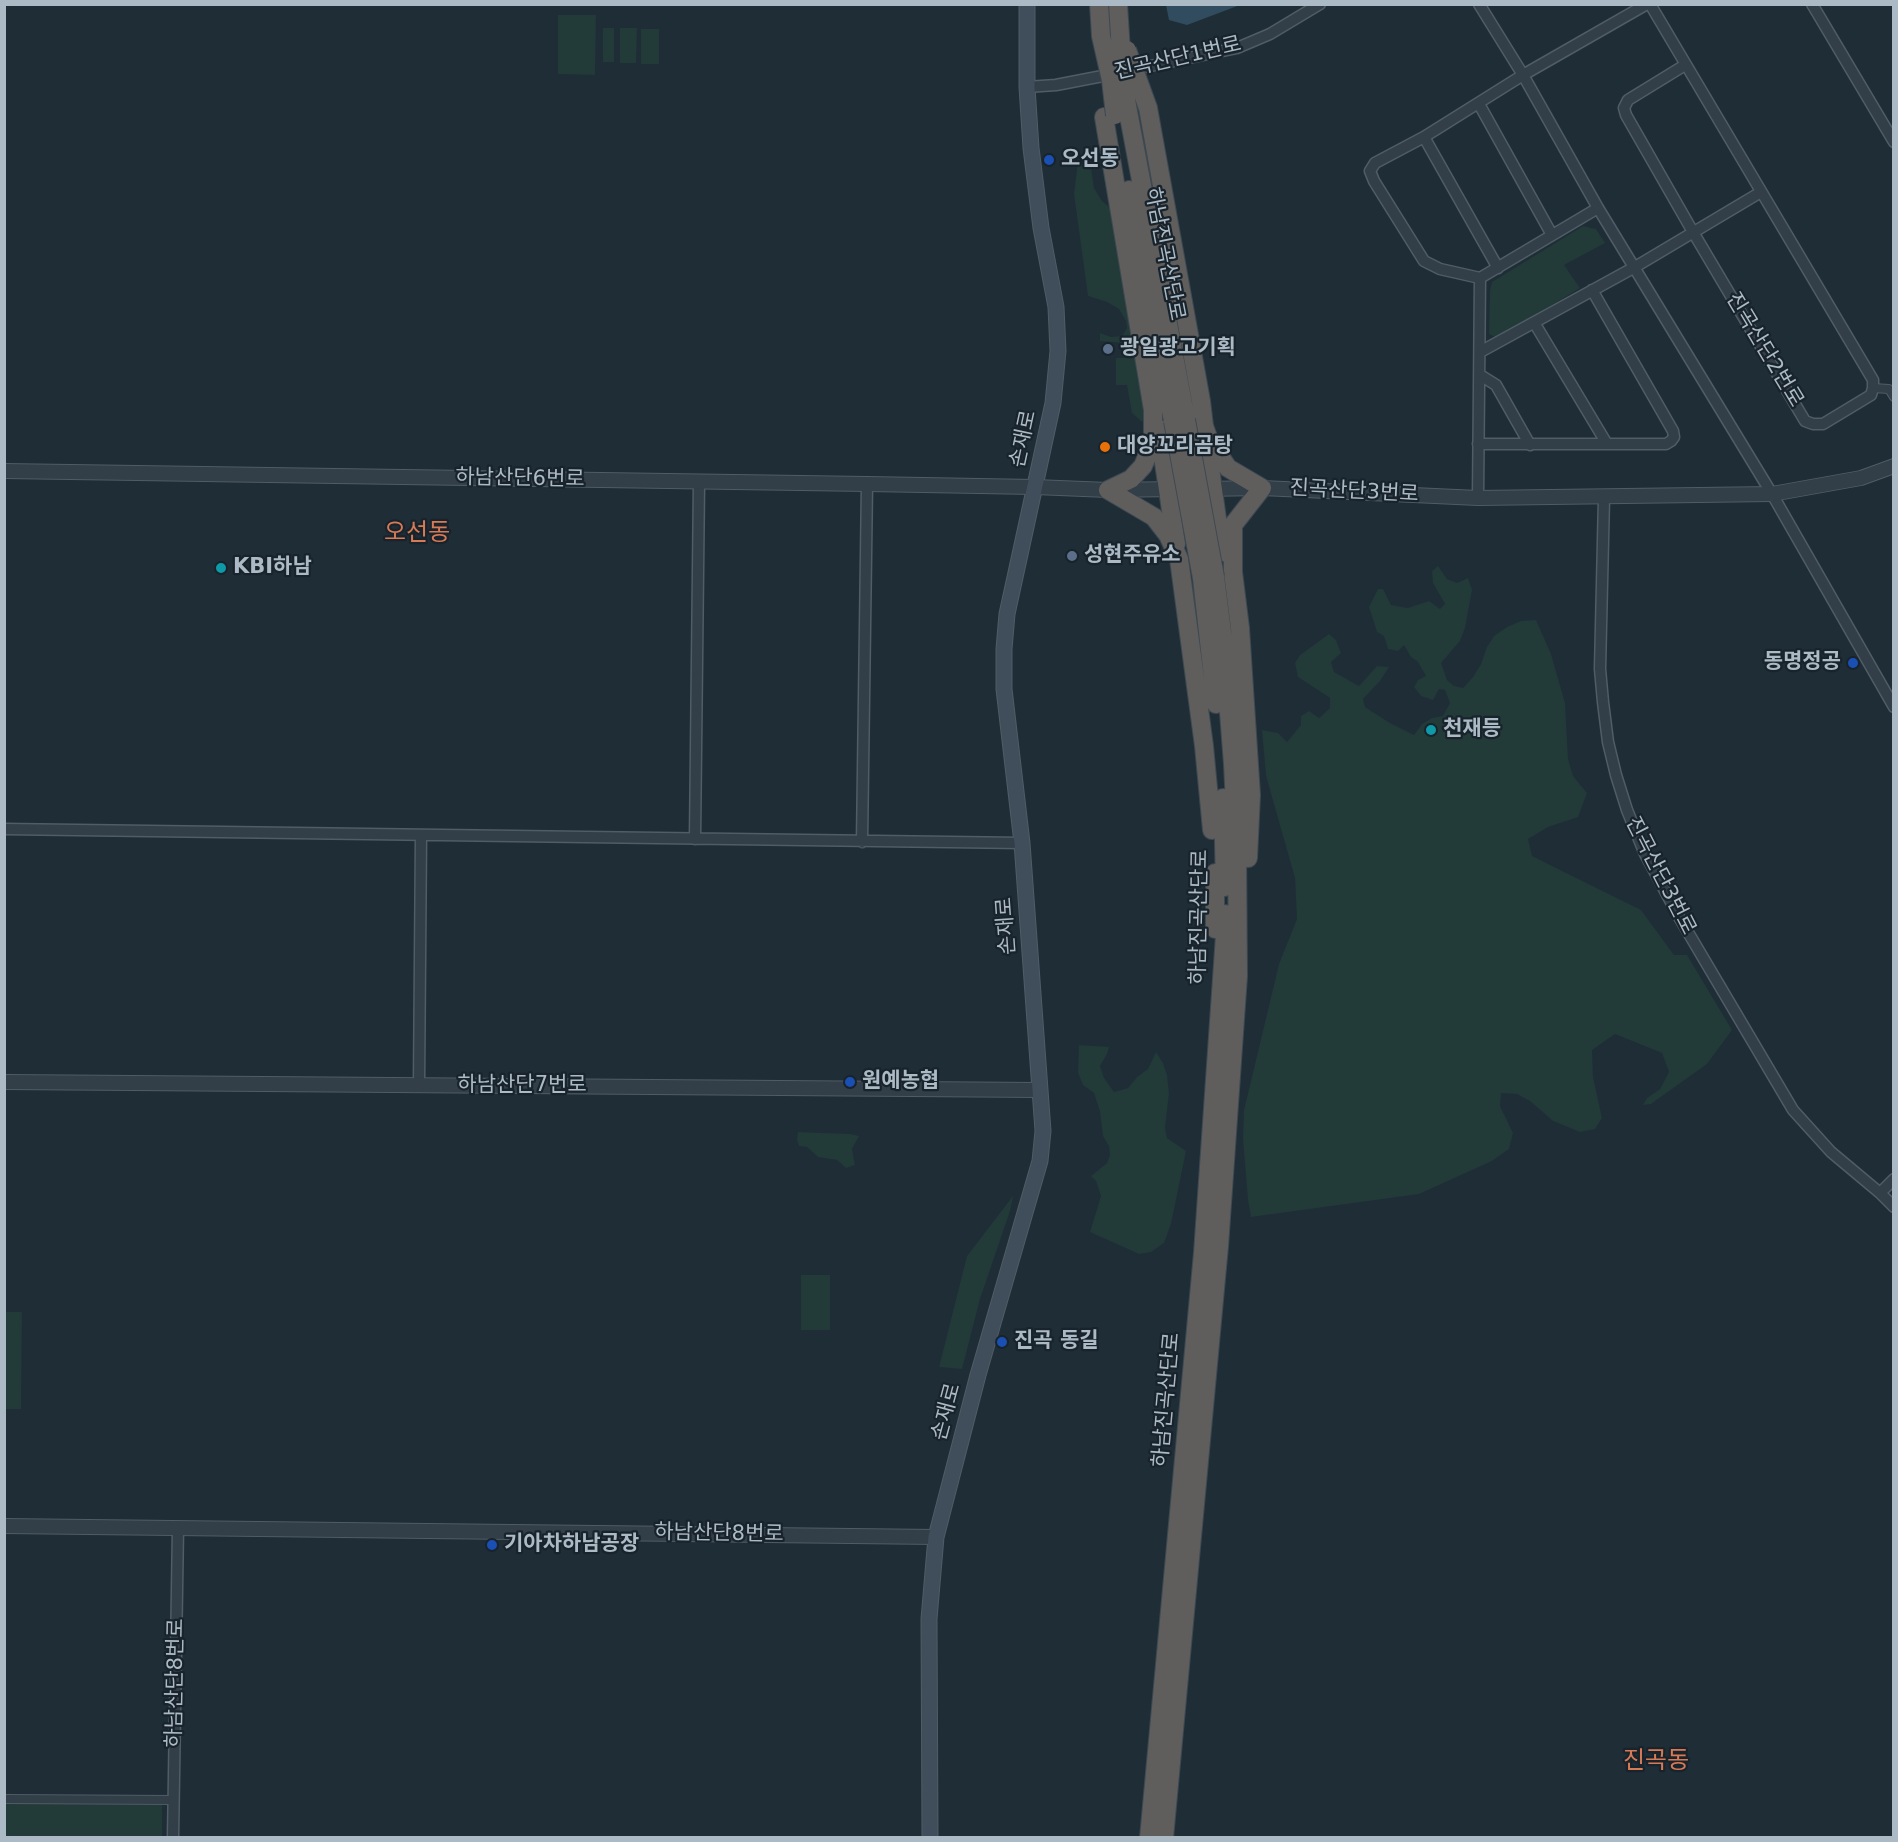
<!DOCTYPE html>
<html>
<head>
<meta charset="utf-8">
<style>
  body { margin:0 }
  #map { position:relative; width:1898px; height:1842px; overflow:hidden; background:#1f2d37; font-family:"DejaVu Sans",sans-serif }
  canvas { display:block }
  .frame { position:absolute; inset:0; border:6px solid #acbac5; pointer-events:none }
</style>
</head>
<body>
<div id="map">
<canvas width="1898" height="1842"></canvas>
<div class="frame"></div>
</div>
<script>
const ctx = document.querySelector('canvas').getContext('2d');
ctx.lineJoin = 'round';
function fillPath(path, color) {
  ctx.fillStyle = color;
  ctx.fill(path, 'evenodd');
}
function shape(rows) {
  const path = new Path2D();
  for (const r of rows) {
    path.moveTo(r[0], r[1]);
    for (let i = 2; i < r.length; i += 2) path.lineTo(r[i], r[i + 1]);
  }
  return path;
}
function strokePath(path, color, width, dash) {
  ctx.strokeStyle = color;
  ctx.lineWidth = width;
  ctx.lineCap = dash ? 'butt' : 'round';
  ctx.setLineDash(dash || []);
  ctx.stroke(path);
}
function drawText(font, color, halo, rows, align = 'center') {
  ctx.font = font + ' "DejaVu Sans","Noto Sans KR",sans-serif';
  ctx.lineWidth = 4.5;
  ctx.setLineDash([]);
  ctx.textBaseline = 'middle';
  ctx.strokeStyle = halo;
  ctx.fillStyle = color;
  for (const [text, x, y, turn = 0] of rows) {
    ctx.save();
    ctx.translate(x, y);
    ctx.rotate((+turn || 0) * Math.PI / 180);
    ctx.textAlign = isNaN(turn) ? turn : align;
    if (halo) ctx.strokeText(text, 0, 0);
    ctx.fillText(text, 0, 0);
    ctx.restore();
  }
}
const green = shape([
  [558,15,596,15,595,75,558,74],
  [603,28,614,28,614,62,603,62],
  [620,28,637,28,636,63,620,63],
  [641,29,659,29,659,64,641,64],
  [1078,161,1091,168,1094,188,1102,201,1114,211,1133,319,1137,375,1146,414,1142,422,1132,413,1127,385,1116,385,1116,358,1126,358,1126,343,1100,341,1100,333,1111,337,1122,336,1127,328,1126,321,1119,309,1107,302,1088,296,1074,194],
  [1583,226,1596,229,1605,243,1564,265,1580,288,1497,338,1489,334,1490,290,1492,282],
  [1438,566,1447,579,1457,583,1468,578,1472,590,1465,628,1460,641,1441,663,1447,680,1454,686,1463,688,1473,677,1481,664,1487,647,1494,636,1507,627,1521,621,1536,620,1551,654,1565,703,1568,759,1573,776,1587,793,1578,817,1548,827,1528,839,1532,856,1641,910,1674,955,1687,955,1732,1030,1707,1064,1651,1104,1643,1105,1647,1098,1660,1089,1669,1072,1662,1053,1615,1034,1592,1050,1593,1077,1602,1118,1595,1129,1580,1132,1553,1121,1530,1101,1517,1094,1501,1093,1500,1106,1513,1133,1509,1149,1492,1161,1419,1194,1251,1217,1248,1200,1243,1139,1244,1110,1279,964,1297,919,1295,878,1266,776,1262,730,1278,733,1287,742,1301,725,1301,716,1309,711,1319,718,1330,708,1330,698,1298,677,1295,663,1300,655,1329,634,1336,640,1341,653,1331,662,1334,672,1359,686,1377,666,1389,667,1380,681,1363,699,1365,707,1390,723,1414,735,1422,724,1432,718,1443,716,1450,703,1445,690,1439,689,1433,700,1421,696,1414,687,1418,680,1426,676,1418,662,1411,657,1404,645,1398,651,1388,649,1384,636,1377,632,1369,607,1378,589,1383,589,1391,605,1408,608,1429,601,1440,609,1445,604,1433,583,1432,571],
  [1079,1045,1109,1047,1107,1054,1100,1066,1104,1078,1114,1092,1128,1088,1137,1077,1148,1069,1156,1052,1163,1063,1167,1075,1169,1093,1165,1128,1167,1138,1186,1151,1171,1224,1164,1243,1151,1252,1139,1254,1090,1232,1101,1196,1096,1181,1091,1176,1107,1163,1110,1155,1109,1146,1103,1136,1100,1112,1094,1093,1083,1085,1078,1073],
  [798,1132,850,1134,859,1136,852,1149,855,1165,846,1168,837,1160,818,1157,807,1147,799,1146,797,1140],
  [1013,1196,1010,1211,980,1299,962,1369,939,1367,967,1256],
  [801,1275,830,1275,830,1330,801,1330],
  [5,1312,22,1312,21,1409,5,1409],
  [5,1795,162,1797,162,1837,5,1838]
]);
const water = shape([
  [1166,5,1166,4,1240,5,1187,25,1169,20]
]);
const pedestrian = shape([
  [1873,388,1889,389,1894,397],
  [4,1799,174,1800]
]);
const minor = shape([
  [1479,4,1523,75,1598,208,1772,494,1894,707],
  [1650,4,1873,380,1873,388,1871,395,1823,424,1813,424,1805,421,1693,232,1626,115,1624,108,1628,100,1685,65],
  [1812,4,1894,142],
  [1131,70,1237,48,1270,34,1320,4],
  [1027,87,1056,85,1113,74],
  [1479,104,1552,235],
  [1424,137,1498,268],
  [1598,208,1480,278,1440,269,1424,261,1374,181,1370,171,1375,163,1424,137,1523,75,1647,4],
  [1535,324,1607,444],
  [1480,352,1635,267,1761,192],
  [1480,375,1496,385,1530,445],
  [1478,444,1666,444,1671,441,1674,437,1673,431,1592,290],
  [1478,498,1480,278],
  [1604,498,1600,669,1603,702,1608,742,1616,775,1627,810,1645,854,1679,917,1793,1110,1831,1152,1880,1193,1894,1207],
  [4,829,1022,843],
  [695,839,699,482],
  [862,842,867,484],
  [419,1085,421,835],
  [1880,1193,1894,1179],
  [173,1838,178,1528]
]);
const tertiary = shape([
  [4,471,867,484,1035,487,1108,490,1175,489],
  [1203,489,1262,488,1478,498,1772,494,1861,478,1894,466],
  [4,1082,1040,1090],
  [4,1526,936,1537]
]);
const secondary = shape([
  [930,1838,929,1619,936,1537,978,1375,1040,1161,1043,1131,1022,843,1004,689,1004,649,1007,614,1053,403,1058,351,1056,307,1041,228,1031,148,1027,87,1027,4]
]);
const trunk = shape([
  [1148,108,1201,401,1204,426,1209,440,1228,468,1262,488,1233,525,1233,572,1240,628,1251,795,1248,858],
  [1128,111,1186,420],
  [1104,117,1153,410,1153,442,1143,466,1131,479,1108,490],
  [1129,190,1173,421],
  [1159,429,1176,544],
  [1206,439,1217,519,1227,553],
  [1108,490,1154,517,1168,535,1179,559,1204,746,1212,830],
  [1202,578,1216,704],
  [1223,798,1225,887],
  [1215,873,1215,929],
  [1149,1838,1203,1253,1225,935,1225,914],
  [1164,1838,1219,1246,1238,976,1237,845,1233,764,1224,648,1215,577]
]);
const trunkBridge = shape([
  [1099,4,1101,36,1111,80,1115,115],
  [1118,4,1123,83,1128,111],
  [1127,50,1148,108],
  [1186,420,1215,577],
  [1173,421,1202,578]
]);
const markers = [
  [1049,160,6,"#1a4fb4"],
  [1108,349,6,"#5c6f8a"],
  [1105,447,6,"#e8710a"],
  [1072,556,6,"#5c6f8a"],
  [221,568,6,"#0f9aa8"],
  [1853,663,6,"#1a4fb4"],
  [1431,730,6,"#0f9aa8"],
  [850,1082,6,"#1a4fb4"],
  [1002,1342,6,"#1a4fb4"],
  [492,1545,6,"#1a4fb4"]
];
const streetNames = [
  ["진곡산단1번로",1178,59,-13],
  ["하남진곡산단로",1164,254,79],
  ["진곡산단2번로",1764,350,59],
  ["손재로",1024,439,-78],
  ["하남산단6번로",520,479,1],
  ["진곡산단3번로",1354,492,3],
  ["진곡산단3번로",1660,876,63],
  ["하남진곡산단로",1200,917,-89],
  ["손재로",1007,926,-94],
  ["하남산단7번로",522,1086],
  ["하남진곡산단로",1167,1400,-85],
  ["손재로",947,1412,-75],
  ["하남산단8번로",719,1534,1],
  ["하남산단8번로",176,1683,-89]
];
const poiNames = [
  ["오선동",1061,160],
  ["광일광고기획",1120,349],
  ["대양꼬리곰탕",1117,447],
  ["성현주유소",1084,556],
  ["KBI하남",233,568],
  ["동명정공",1841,663,"right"],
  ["천재등",1443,730],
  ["원예농협",862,1082],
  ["진곡 동길",1014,1342],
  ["기아차하남공장",504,1545]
];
const quarterNames = [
  ["오선동",417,534],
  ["진곡동",1656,1762]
];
fillPath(green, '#223a38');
fillPath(water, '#314c5f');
strokePath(pedestrian, '#505c66', 10);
strokePath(minor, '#505c66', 13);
strokePath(tertiary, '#505c66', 16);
strokePath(secondary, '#505c66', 17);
strokePath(trunk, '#3d4952', 20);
strokePath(pedestrian, '#323e48', 8);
strokePath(minor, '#323e48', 10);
strokePath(tertiary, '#323e48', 14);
strokePath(secondary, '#404e5b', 15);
strokePath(trunk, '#5f5e5c', 18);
strokePath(trunkBridge, '#3d4952', 20, []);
strokePath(trunkBridge, '#5f5e5c', 18);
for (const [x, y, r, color] of markers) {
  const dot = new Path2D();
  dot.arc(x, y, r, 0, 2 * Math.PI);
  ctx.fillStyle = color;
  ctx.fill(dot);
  strokePath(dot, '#18232c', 2);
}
drawText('21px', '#acbac5', '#18232c', streetNames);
drawText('bold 21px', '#acbac5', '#18232c', poiNames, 'left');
drawText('24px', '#d77a56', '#18232c', quarterNames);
</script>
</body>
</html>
